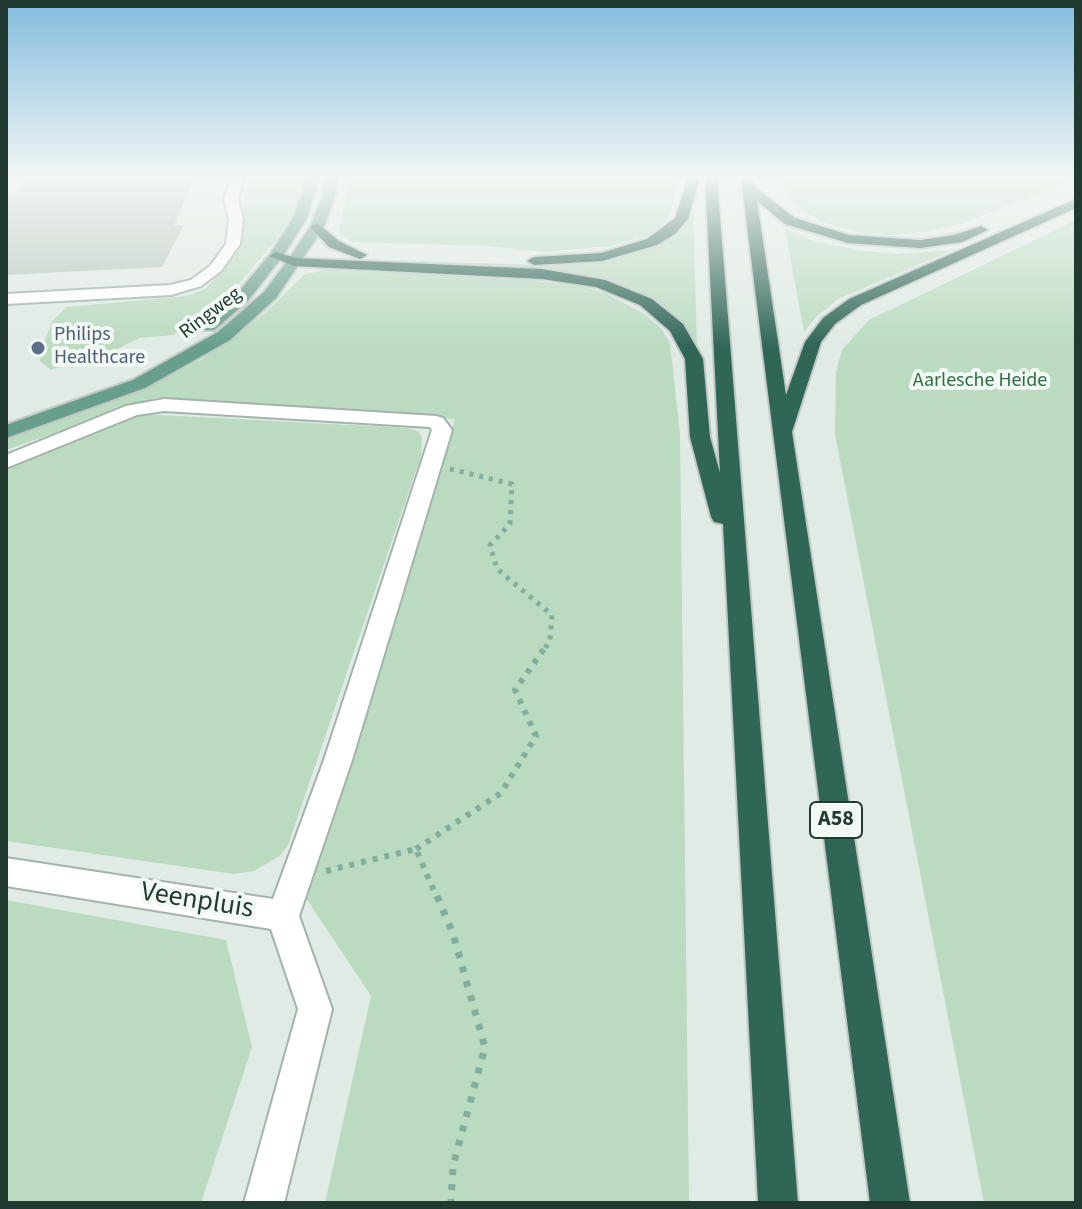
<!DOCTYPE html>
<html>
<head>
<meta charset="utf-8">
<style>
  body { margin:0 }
  #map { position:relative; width:1082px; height:1209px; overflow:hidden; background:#e1ebe6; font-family:"Source Sans 3",sans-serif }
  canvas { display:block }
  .frame { position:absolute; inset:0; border:8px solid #223b32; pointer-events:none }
</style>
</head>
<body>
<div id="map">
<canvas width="1082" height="1209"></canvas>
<div class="frame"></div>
</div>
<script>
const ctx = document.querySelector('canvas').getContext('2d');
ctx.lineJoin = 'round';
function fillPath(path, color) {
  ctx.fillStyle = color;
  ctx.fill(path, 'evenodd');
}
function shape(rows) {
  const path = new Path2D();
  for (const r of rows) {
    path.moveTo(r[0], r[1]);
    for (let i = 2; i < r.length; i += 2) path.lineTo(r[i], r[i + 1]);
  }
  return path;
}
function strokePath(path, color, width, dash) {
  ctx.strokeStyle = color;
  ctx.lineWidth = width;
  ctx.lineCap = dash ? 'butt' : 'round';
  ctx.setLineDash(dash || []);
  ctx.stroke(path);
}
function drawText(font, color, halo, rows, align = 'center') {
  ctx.font = font + ' "Source Sans 3",sans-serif';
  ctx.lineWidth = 8;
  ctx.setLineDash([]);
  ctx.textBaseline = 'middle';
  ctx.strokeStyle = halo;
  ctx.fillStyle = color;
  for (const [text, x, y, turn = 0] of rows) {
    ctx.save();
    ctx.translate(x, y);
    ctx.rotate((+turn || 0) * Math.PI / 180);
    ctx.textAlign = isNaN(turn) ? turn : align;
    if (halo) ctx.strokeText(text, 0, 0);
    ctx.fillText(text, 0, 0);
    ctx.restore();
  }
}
const green = shape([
  [251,178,302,178,303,183,295,211,275,241,239,284,206,314,173,335,139,338,106,355,77,360,51,370,40,361,41,350,53,320,66,307,186,296,205,289,224,269],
  [351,178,678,178,671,213,661,227,650,235,609,246,547,252,484,246,352,242,338,233],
  [777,178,1076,178,961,224,924,232,886,235,858,232,821,222,793,202],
  [689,211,693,211,697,345,683,328,607,284,369,263,371,260,549,265,597,261,640,251,665,240],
  [1076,220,1076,1203,984,1203,835,434,836,372,842,350,869,320],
  [785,229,817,242,858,250,896,254,953,250,838,299,815,318,804,332],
  [332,269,505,277,582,287,605,293,643,313,661,328,670,343,680,433,689,1203,325,1203,371,996,306,898,455,419,155,398,6,450,6,436,143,389,202,359,264,314,305,274],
  [141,414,407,428,418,431,422,437,421,456,288,845,280,856,254,871,234,874,6,841,6,464,121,418],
  [6,900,226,940,252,1047,201,1203,6,1203]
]);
const building = shape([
  [28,178,194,178,174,226,184,225,162,267,6,275,6,193,17,192]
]);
const pathFar2 = shape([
  [450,469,512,484,510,524,490,545,497,569,552,615,550,641,543,651]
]);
const pathFar1 = shape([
  [416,849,501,793,536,736,515,690,544,649],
  [326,871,416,849,437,898]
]);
const path = shape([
  [437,896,453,934,485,1047,453,1166,451,1203]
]);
const minor = shape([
  [232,178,244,178,238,199,243,219,240,244,221,271,201,286,171,295,6,304,6,294,170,285,191,280,211,265,226,244,229,219,224,199,232,178],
  [164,399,436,416,443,418,452,430,352,760,299,916,332,1009,284,1203,244,1203,298,1009,271,929,6,886,6,858,273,899,324,760,432,430,430,427,164,411,137,415,6,468,6,455,126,406,164,399]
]);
const major = shape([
  [307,178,319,178,307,218,283,256,247,302,214,330,202,330,200,326,202,322,235,296,270,254,293,218,307,178],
  [325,178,337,178,336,192,324,227,276,298,230,340,145,388,6,438,6,425,133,380,218,332,264,292,288,260,310,227,324,192,325,178]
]);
const highway = shape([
  [688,178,700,178,688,219,675,234,657,245,602,261,534,265,527,261,534,257,601,253,647,239,675,218,688,178],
  [705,178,717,178,798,1203,758,1203,723,524,714,522,711,517,690,437,685,359,670,331,640,305,596,287,542,279,294,266,269,256,276,252,296,258,542,269,605,280,652,299,683,324,703,359,710,437,720,473,705,178],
  [741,178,753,178,755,187,795,218,849,235,920,240,954,235,981,226,988,230,962,242,920,248,848,243,785,224,757,201,786,395,805,342,823,318,849,299,1076,199,1076,208,861,305,835,324,821,342,792,432,910,1203,870,1203,741,178],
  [317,223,339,241,367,255,360,259,329,247,310,227,317,223]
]);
const markers = [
  [38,348,8,"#5c6f8a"]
];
const farStreetnames = [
  ["Ringweg",211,314,-37]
];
const farServicenames = [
  ["Philips",54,336],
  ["Healthcare",54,359]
];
const farParknames = [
  ["Aarlesche Heide",980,382]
];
const shields = [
  [836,820,52]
];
const shieldNames = [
  ["A58",836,820]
];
const nearStreetnames = [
  ["Veenpluis",197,902,9]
];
fillPath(green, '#bbdbc1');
fillPath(building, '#b7c6bf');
strokePath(minor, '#a4b3ac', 4);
strokePath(major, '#c1c8c6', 4);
strokePath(highway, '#c1c8c6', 4);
strokePath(pathFar2, '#83ad9d', 5, [4, 6]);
strokePath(pathFar1, '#83ad9d', 6, [5, 7]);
strokePath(path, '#83ad9d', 7, [6, 9]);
fillPath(minor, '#fff');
fillPath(major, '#689f8c');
fillPath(highway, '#306656');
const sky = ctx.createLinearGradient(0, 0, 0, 347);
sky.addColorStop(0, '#83bcde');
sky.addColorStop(0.51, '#f2f6f4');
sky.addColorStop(1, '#f2f6f400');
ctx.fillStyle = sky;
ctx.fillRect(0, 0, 1082, 347);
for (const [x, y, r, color] of markers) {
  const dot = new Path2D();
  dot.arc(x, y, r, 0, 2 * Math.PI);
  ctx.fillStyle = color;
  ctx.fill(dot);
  strokePath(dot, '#f2f8f4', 3);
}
drawText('20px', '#223b32', '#f2f8f4', farStreetnames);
drawText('20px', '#4e5e75', '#f2f8f4', farServicenames, 'left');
drawText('20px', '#2e7043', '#f2f8f4', farParknames);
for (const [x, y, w] of shields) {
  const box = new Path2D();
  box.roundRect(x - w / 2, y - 18, w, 36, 6);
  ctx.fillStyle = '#f2f8f4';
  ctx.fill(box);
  strokePath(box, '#223b32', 2);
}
drawText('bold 22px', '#223b32', null, shieldNames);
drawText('28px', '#223b32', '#f2f8f4', nearStreetnames);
</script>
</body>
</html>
